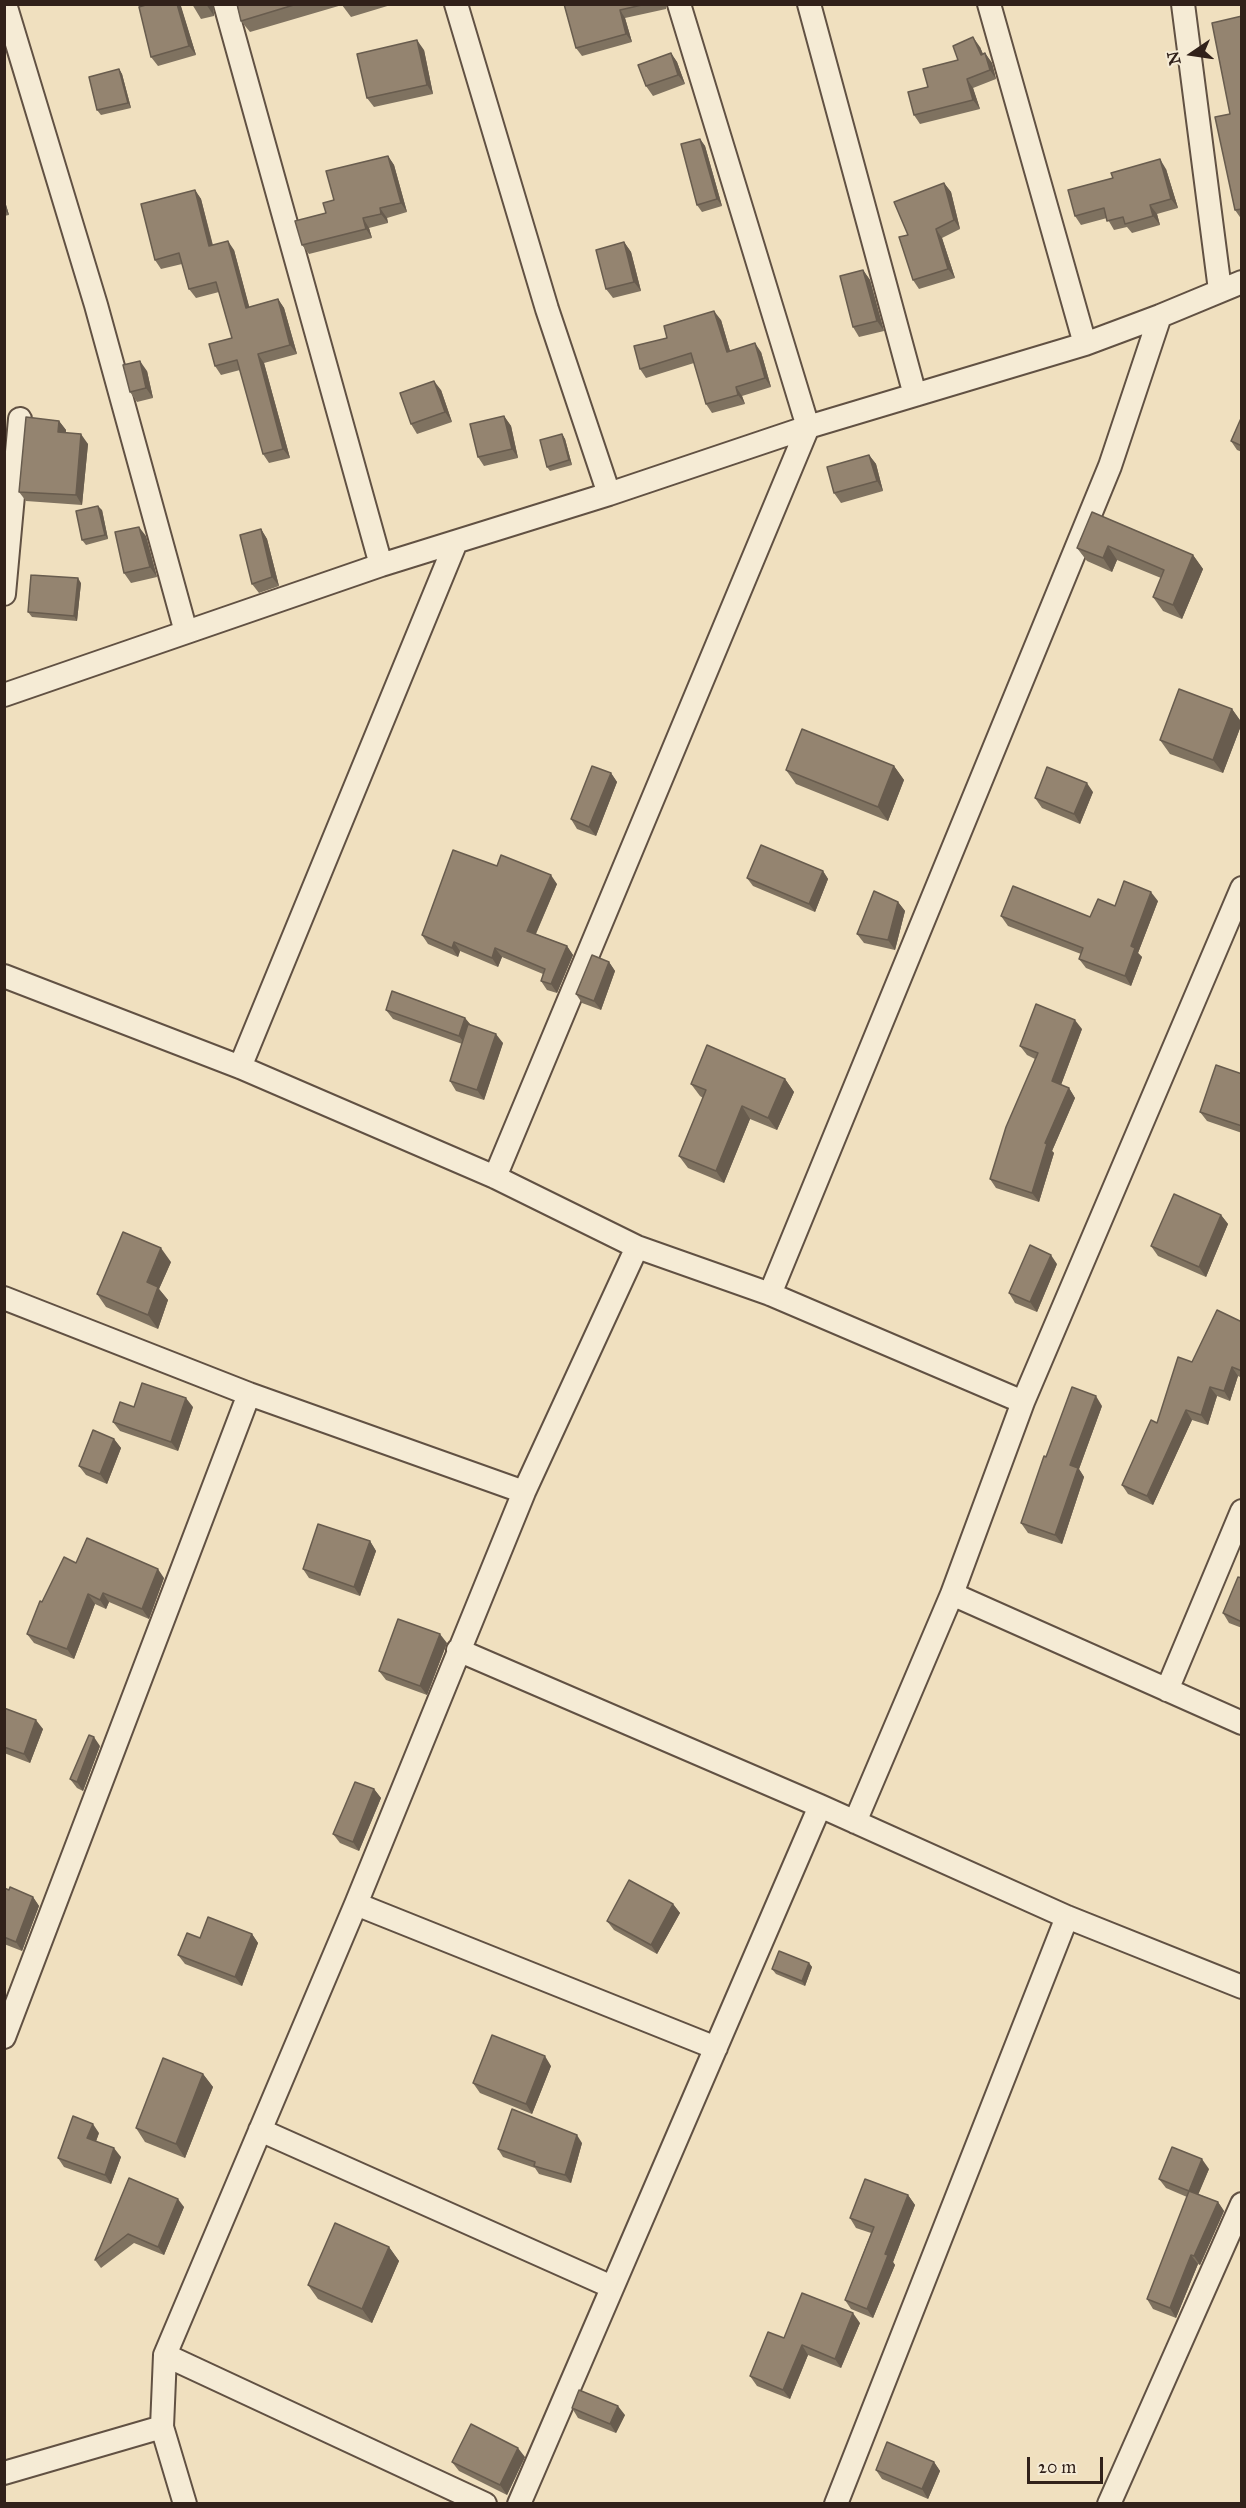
<!DOCTYPE html>
<html>
<head>
<meta charset="utf-8">
<style>
  body { margin:0 }
  #map { position:relative; width:1246px; height:2508px; overflow:hidden; background:#f0e0bf; font-family:"IM FELL Great Primer",serif }
  canvas { display:block }
  .frame { position:absolute; inset:0; border:6px solid #31211a; pointer-events:none }
  .north { position:absolute; left:1162px; top:24px; width:60px; height:60px; -webkit-text-stroke:4px #f5ebd5; paint-order:stroke; rotate:257deg; font-size:16px; font-weight:700; line-height:24px; text-align:center; color:#31211a }
  .north::after { content:''; display:block; margin:auto; width:21px; height:27px; background:#31211a; clip-path:polygon(50% 0,100% 100%,50% 72%,0 100%) }
  .scale { position:absolute; left:1027px; top:2457px; width:76px; height:27px; box-sizing:border-box; border:3px solid #31211a; border-top:0; padding-left:8px; font-size:18px; line-height:21px; white-space:nowrap; color:#31211a; -webkit-text-stroke:4px #f5ebd5; paint-order:stroke }
</style>
</head>
<body>
<div id="map">
<canvas width="1246" height="2508"></canvas>
<div class="frame"></div>
<div class="north">N</div>
<div class="scale">20 m</div>
</div>
<script>
const ctx = document.querySelector('canvas').getContext('2d');
ctx.lineJoin = 'round';
function shape(rows) {
  const path = new Path2D();
  for (const r of rows) {
    path.moveTo(r[0], r[1]);
    for (let i = 2; i < r.length; i += 2) path.lineTo(r[i], r[i + 1]);
  }
  return path;
}
function strokePath(path, color, width, dash) {
  ctx.strokeStyle = color;
  ctx.lineWidth = width;
  ctx.lineCap = dash ? 'butt' : 'round';
  ctx.setLineDash(dash || []);
  ctx.stroke(path);
}
function fillPath(path, color) {
  ctx.fillStyle = color;
  ctx.fill(path, 'evenodd');
}
const street = shape([
  [5,4,96,305,186,632],
  [225,4,381,565],
  [456,4,547,309,609,494],
  [809,4,915,395],
  [989,4,1085,344],
  [1183,4,1220,290],
  [4,594,20,419],
  [4,695,381,565,609,494,808,427,1085,344,1160,316,1242,282],
  [1242,888,1023,1402,952,1594,1242,1723],
  [4,976,240,1067,495,1177,637,1247,770,1294,1023,1402],
  [240,1067,456,542],
  [495,1177,808,427,679,4],
  [770,1294,1110,466,1160,316],
  [4,1298,249,1394,524,1492],
  [458,1650,820,1806,1067,1917,1242,1987],
  [1167,1690,1242,1511],
  [855,1822,952,1594],
  [356,1904,716,2048],
  [4,2037,249,1394],
  [260,2130,612,2287],
  [165,2355,485,2504],
  [4,2473,162,2427],
  [185,2504,162,2427,165,2355,356,1904,524,1492,637,1247],
  [519,2504,820,1806],
  [836,2504,1067,1917],
  [1109,2504,1242,2204]
]);
const wall = shape([
  [149,4,180,4,196,55,158,66,151,57],
  [192,4,213,4,214,16,201,19],
  [237,4,394,4,351,17,342,5,250,32,241,21],
  [564,4,666,4,666,9,625,18,632,42,582,56,576,48],
  [1242,16,1242,220,1235,210,1230,114],
  [980,47,983,54,985,53,992,63,996,79,973,88,980,109,920,124,914,115,928,87,958,60],
  [424,50,433,94,374,107,367,98],
  [671,53,677,62,685,84,653,96,646,86],
  [119,69,122,74,131,108,101,115,97,110],
  [700,139,705,146,722,206,702,212,697,205],
  [388,156,394,165,407,212,387,218,388,223,369,228,372,238,309,254,302,245,326,213,334,200],
  [1166,169,1178,208,1157,214,1160,225,1132,233,1127,227,1114,230,1107,218,1081,225,1075,216],
  [944,183,951,192,960,229,942,238,955,278,919,289,913,280,908,235],
  [195,190,201,199,213,245,234,250,249,307,278,299,284,308,297,354,264,363,290,458,269,463,263,454,240,370,221,375,215,366,232,338,219,292,196,298,189,289,182,264,161,269,155,260],
  [4,198,9,215,4,216],
  [624,242,631,252,641,291,613,298,606,289],
  [863,270,870,280,884,331,859,337,853,327],
  [721,320,730,351,761,352,771,387,742,396,745,404,712,413,706,404,694,363,646,378,640,369,667,338],
  [147,371,153,398,137,402,130,392],
  [441,390,452,422,417,434,411,424],
  [504,416,511,426,518,458,484,466,478,457],
  [1242,416,1242,452,1237,450,1231,441],
  [59,421,66,430,66,433,88,444,82,505,26,501,19,492],
  [562,434,565,439,572,465,550,471,547,467],
  [869,455,876,464,883,491,841,503,834,493],
  [102,510,108,539,86,545,82,540],
  [1092,512,1193,555,1203,569,1182,619,1163,611,1153,597,1161,578,1117,560,1112,572,1087,561,1077,548],
  [261,529,267,539,279,586,259,593,252,584],
  [146,536,157,577,131,583,124,573],
  [81,583,77,621,32,617,28,612],
  [1232,709,1242,723,1223,773,1170,754,1160,740],
  [894,766,904,780,888,821,796,784,786,770],
  [611,773,617,782,596,836,577,829,571,819],
  [1093,792,1080,824,1042,808,1035,798],
  [497,866,557,884,536,934,567,946,573,955,557,993,547,990,541,981,543,974,502,957,498,967,460,951,458,957,428,944,422,935],
  [823,871,828,879,815,912,753,886,747,878],
  [1158,901,1138,953,1142,957,1131,986,1086,968,1079,959,1081,954,1008,926,1001,916,1090,917,1115,906],
  [898,902,905,911,895,950,864,943,857,934],
  [609,962,615,971,601,1010,582,1003,576,994],
  [386,1010,465,1018,471,1025,503,1043,484,1100,456,1091,450,1081,462,1044,393,1019],
  [1082,1029,1061,1085,1069,1088,1075,1098,1052,1151,1054,1153,1039,1202,996,1188,990,1179,1035,1059,1027,1055,1020,1046],
  [1242,1074,1242,1133,1207,1121,1200,1112],
  [785,1079,794,1092,777,1130,750,1119,724,1183,688,1168,679,1156,703,1098,700,1096,691,1084],
  [1221,1215,1228,1224,1206,1277,1158,1256,1151,1246],
  [171,1262,159,1289,168,1300,158,1329,106,1307,97,1294],
  [1057,1264,1037,1312,1015,1303,1009,1293],
  [1242,1322,1242,1378,1238,1376,1230,1401,1217,1396,1208,1425,1192,1420,1153,1505,1128,1494,1122,1485,1192,1362],
  [1102,1406,1079,1469,1084,1477,1062,1544,1028,1533,1021,1523,1046,1457],
  [193,1407,178,1451,120,1431,113,1422],
  [114,1439,121,1448,107,1484,86,1475,79,1466],
  [370,1541,376,1551,360,1596,309,1578,303,1569],
  [76,1563,164,1578,149,1619,109,1602,106,1609,95,1604,74,1659,34,1643,27,1634,42,1602],
  [1242,1578,1242,1628,1229,1623,1223,1613],
  [447,1643,427,1695,386,1680,379,1671],
  [4,1708,43,1729,30,1763,4,1753],
  [100,1746,83,1791,77,1788,70,1779],
  [374,1789,381,1798,359,1851,340,1843,333,1834],
  [4,1888,33,1897,39,1906,22,1951,4,1944],
  [673,1904,680,1913,657,1954,614,1930,607,1921],
  [252,1934,258,1943,242,1986,185,1964,178,1955,200,1938],
  [809,1963,812,1967,805,1986,776,1974,772,1969],
  [551,2066,532,2114,480,2093,473,2083],
  [203,2074,213,2087,185,2158,145,2142,136,2128],
  [99,2133,96,2141,121,2157,111,2184,64,2167,58,2158],
  [582,2143,571,2183,539,2174,535,2168,503,2157,498,2149],
  [1209,2169,1198,2194,1218,2202,1224,2211,1200,2265,1198,2264,1176,2318,1153,2309,1147,2299,1187,2197,1166,2188,1159,2179],
  [129,2178,184,2207,164,2255,134,2243,101,2268,95,2260],
  [908,2195,915,2205,893,2262,895,2265,873,2318,851,2309,845,2300,871,2233,856,2228,850,2218],
  [389,2247,399,2261,372,2323,318,2299,308,2285],
  [860,2323,841,2368,808,2355,790,2399,757,2386,750,2376,784,2338],
  [572,2408,625,2415,616,2433,578,2418],
  [525,2457,507,2495,459,2471,452,2462],
  [934,2462,940,2471,928,2499,882,2479,876,2470]
]);
const shadedWall = shape([
  [177,4,180,4,181,6,196,55,189,46],
  [206,4,213,4,214,16],
  [620,10,625,18,632,42,626,34],
  [973,37,980,47,987,64,981,55],
  [417,40,424,50,433,94,427,85],
  [671,53,677,62,685,84,678,75],
  [985,53,992,63,996,79,990,70],
  [119,69,122,74,131,108,128,103],
  [967,79,973,88,980,109,973,100],
  [700,139,705,146,722,206,717,199],
  [388,156,394,165,407,212,401,203],
  [1160,159,1166,169,1178,208,1171,199],
  [944,183,951,192,960,229,954,220],
  [195,190,201,199,215,255,209,246],
  [4,198,9,215,4,209],
  [1150,205,1157,214,1160,225,1153,216],
  [380,208,387,218,388,223,381,214],
  [363,218,369,228,372,238,366,229],
  [936,229,942,238,955,278,948,269],
  [228,241,234,250,252,317,246,308],
  [624,242,631,252,641,291,634,282],
  [863,270,870,280,884,331,877,321],
  [278,299,284,308,297,354,290,345],
  [714,311,721,320,733,361,727,352],
  [755,343,761,352,771,387,765,378],
  [258,354,264,363,290,458,283,449],
  [140,361,147,371,153,398,146,388],
  [434,381,441,390,452,422,445,412],
  [736,387,742,396,745,404,738,395],
  [504,416,511,426,518,458,512,449],
  [59,421,66,430,65,441,58,432],
  [81,434,88,444,82,505,76,495],
  [562,434,565,439,572,465,569,460],
  [869,455,876,464,883,491,877,481],
  [98,506,102,510,108,539,105,535],
  [139,527,146,536,157,577,150,567],
  [261,529,267,539,279,586,272,577],
  [1108,546,1117,560,1112,572,1103,558],
  [1193,555,1203,569,1182,619,1173,605],
  [78,578,81,583,77,621,74,616],
  [1232,709,1242,723,1223,773,1213,760],
  [894,766,904,780,888,821,878,807],
  [611,773,617,782,596,836,589,827],
  [1087,783,1093,792,1080,824,1074,814],
  [823,871,828,879,815,912,809,904],
  [551,875,557,884,533,940,527,931],
  [1151,892,1158,901,1138,953,1142,957,1131,986,1125,976,1131,946],
  [898,902,905,911,895,950,888,940],
  [454,942,460,951,458,957,452,948],
  [567,946,573,955,557,993,551,984],
  [495,948,502,957,498,967,492,958],
  [609,962,615,971,601,1010,594,1001],
  [465,1018,472,1027,466,1045,459,1036],
  [1075,1020,1082,1029,1059,1090,1052,1081],
  [496,1034,503,1043,484,1100,477,1090],
  [785,1079,794,1092,777,1130,768,1118],
  [1069,1088,1075,1098,1052,1151,1054,1153,1039,1202,1032,1193,1045,1143],
  [742,1106,750,1119,724,1183,716,1171],
  [1221,1215,1228,1224,1206,1277,1199,1267],
  [161,1248,171,1262,159,1289,168,1300,158,1329,148,1315,147,1282],
  [1051,1255,1057,1264,1037,1312,1030,1302],
  [1232,1367,1238,1376,1230,1401,1224,1391],
  [1210,1387,1217,1396,1208,1425,1201,1415],
  [1096,1396,1102,1406,1079,1469,1084,1477,1062,1544,1055,1535,1070,1465],
  [186,1398,193,1407,178,1451,171,1442],
  [1186,1410,1192,1420,1153,1505,1147,1496],
  [114,1439,121,1448,107,1484,100,1474],
  [370,1541,376,1551,360,1596,354,1587],
  [158,1569,164,1578,149,1619,142,1609],
  [103,1593,109,1602,106,1609,100,1600],
  [88,1594,95,1604,74,1659,67,1649],
  [440,1634,447,1643,427,1695,420,1686],
  [36,1720,43,1729,30,1763,24,1754],
  [94,1737,100,1746,83,1791,77,1782],
  [374,1789,381,1798,359,1851,353,1842],
  [33,1897,39,1906,22,1951,16,1942],
  [673,1904,680,1913,657,1954,651,1945],
  [252,1934,258,1943,242,1986,235,1977],
  [809,1963,812,1967,805,1986,802,1981],
  [545,2056,551,2066,532,2114,526,2104],
  [203,2074,213,2087,185,2158,176,2144],
  [93,2124,99,2133,94,2147,87,2138],
  [577,2135,582,2143,571,2183,565,2175],
  [114,2148,121,2157,111,2184,105,2175],
  [1202,2159,1209,2169,1196,2200,1189,2191],
  [908,2195,915,2205,893,2262,895,2265,873,2318,867,2309,885,2254],
  [178,2199,184,2207,164,2255,158,2247],
  [1218,2202,1224,2211,1200,2265,1194,2256],
  [389,2247,399,2261,372,2323,362,2309],
  [1191,2255,1198,2264,1176,2318,1170,2308],
  [853,2313,860,2323,841,2368,835,2359],
  [802,2345,808,2355,790,2399,783,2390],
  [618,2406,625,2415,616,2433,610,2424],
  [518,2448,525,2457,507,2495,500,2485],
  [934,2462,940,2471,928,2499,922,2489]
]);
const building = shape([
  [149,4,177,4,189,46,151,57,139,7,149,4],
  [237,4,297,4,241,21,237,4],
  [564,4,646,4,620,10,626,34,576,48,564,4],
  [1242,16,1242,209,1235,210,1215,117,1230,114,1212,23,1242,16],
  [973,37,981,55,985,53,990,70,967,79,973,100,914,115,908,92,928,87,923,69,958,60,953,46,973,37],
  [417,40,427,85,367,98,357,54,417,40],
  [671,53,678,75,646,86,638,65,671,53],
  [119,69,128,103,97,110,89,77,119,69],
  [700,139,717,199,697,205,681,144,700,139],
  [388,156,401,203,380,208,381,214,363,218,366,229,302,245,295,221,326,213,323,203,334,200,326,171,388,156],
  [1160,159,1171,199,1150,205,1153,216,1125,224,1123,217,1107,221,1104,208,1075,216,1068,190,1113,178,1111,173,1160,159],
  [944,183,954,220,936,229,948,269,913,280,899,237,908,235,894,202,944,183],
  [195,190,209,246,228,241,246,308,278,299,290,345,258,354,283,449,263,454,237,360,215,366,209,344,232,338,216,282,189,289,179,253,155,260,141,204,195,190],
  [624,242,634,282,606,289,596,250,624,242],
  [863,270,877,321,853,327,840,276,863,270],
  [714,311,727,352,755,343,765,378,736,387,738,395,706,404,691,353,640,369,634,346,667,338,664,326,714,311],
  [140,361,146,388,130,392,123,365,140,361],
  [434,381,445,412,411,424,400,393,434,381],
  [504,416,512,449,478,457,470,424,504,416],
  [1242,416,1242,446,1231,441,1242,416],
  [26,417,59,421,58,432,81,434,76,495,19,492,26,417],
  [562,434,569,460,547,467,540,440,562,434],
  [869,455,877,481,834,493,827,467,869,455],
  [98,506,105,535,82,540,76,511,98,506],
  [1092,512,1193,555,1173,605,1153,597,1164,570,1108,546,1103,558,1077,548,1092,512],
  [139,527,150,567,124,573,115,532,139,527],
  [261,529,272,577,252,584,240,535,261,529],
  [31,575,78,578,74,616,28,612,31,575],
  [1179,689,1232,709,1213,760,1160,740,1179,689],
  [802,729,894,766,878,807,786,770,802,729],
  [592,766,611,773,589,827,571,819,592,766],
  [1047,767,1087,783,1074,814,1035,798,1047,767],
  [761,845,823,871,809,904,747,878,761,845],
  [453,850,497,866,501,855,551,875,527,931,567,946,551,984,541,981,545,969,495,948,492,958,454,942,452,948,422,935,453,850],
  [1124,881,1151,892,1131,946,1135,948,1125,976,1079,959,1083,948,1001,916,1013,886,1090,917,1098,899,1115,906,1124,881],
  [874,891,898,902,888,940,857,934,874,891],
  [592,955,609,962,594,1001,576,994,592,955],
  [392,991,465,1018,459,1036,386,1010,392,991],
  [1036,1004,1075,1020,1052,1081,1069,1088,1045,1143,1047,1144,1032,1193,990,1179,1006,1127,1038,1053,1020,1046,1036,1004],
  [468,1024,496,1034,477,1090,450,1081,468,1024],
  [707,1045,785,1079,768,1118,742,1106,716,1171,679,1156,706,1090,691,1084,707,1045],
  [1216,1065,1242,1074,1242,1126,1200,1112,1216,1065],
  [1174,1194,1221,1215,1199,1267,1151,1246,1174,1194],
  [123,1232,161,1248,147,1282,158,1287,148,1315,97,1294,123,1232],
  [1030,1245,1051,1255,1030,1302,1009,1293,1030,1245],
  [1217,1310,1242,1322,1242,1371,1232,1367,1224,1391,1210,1387,1201,1415,1186,1410,1147,1496,1122,1485,1151,1420,1157,1423,1178,1357,1192,1362,1217,1310],
  [142,1383,186,1398,171,1442,113,1422,120,1402,134,1407,142,1383],
  [1072,1387,1096,1396,1070,1465,1078,1468,1055,1535,1021,1523,1044,1456,1046,1457,1072,1387],
  [93,1430,114,1439,100,1474,79,1466,93,1430],
  [318,1524,370,1541,354,1587,303,1569,318,1524],
  [87,1538,158,1569,142,1609,103,1593,100,1600,88,1594,67,1649,27,1634,40,1601,42,1602,64,1557,76,1563,87,1538],
  [1238,1577,1242,1578,1242,1622,1223,1613,1238,1577],
  [398,1619,440,1634,420,1686,379,1671,398,1619],
  [4,1708,36,1720,24,1754,4,1747,4,1708],
  [89,1735,94,1737,77,1782,70,1779,89,1735],
  [355,1782,374,1789,353,1842,333,1834,355,1782],
  [629,1880,673,1904,651,1945,607,1921,629,1880],
  [10,1887,33,1897,16,1942,4,1937,4,1888,9,1890,10,1887],
  [208,1917,252,1934,235,1977,178,1955,187,1933,200,1938,208,1917],
  [779,1951,809,1963,802,1981,772,1969,779,1951],
  [492,2035,545,2056,526,2104,473,2083,492,2035],
  [163,2058,203,2074,176,2144,136,2128,163,2058],
  [512,2109,577,2135,565,2175,534,2166,535,2162,498,2149,512,2109],
  [73,2116,93,2124,87,2138,114,2148,105,2175,58,2158,73,2116],
  [1172,2147,1202,2159,1189,2191,1159,2179,1172,2147],
  [129,2178,178,2199,158,2247,128,2234,95,2260,129,2178],
  [865,2179,908,2195,885,2254,888,2255,867,2309,845,2300,874,2227,850,2218,865,2179],
  [1189,2191,1218,2202,1194,2256,1191,2255,1170,2308,1147,2299,1189,2191],
  [335,2223,389,2247,362,2309,308,2285,335,2223],
  [802,2293,853,2313,835,2359,802,2345,783,2390,750,2376,768,2332,784,2338,802,2293],
  [579,2390,618,2406,610,2424,572,2408,579,2390],
  [471,2424,518,2448,500,2485,452,2462,471,2424],
  [887,2442,934,2462,922,2489,876,2470,887,2442]
]);
strokePath(street, '#615143', 26);
strokePath(street, '#f5ebd5', 22);
fillPath(wall, '#7f7260');
fillPath(shadedWall, '#685c4e');
fillPath(building, '#948470');
strokePath(building, '#685c4e', 1.5);
</script>
</body>
</html>
